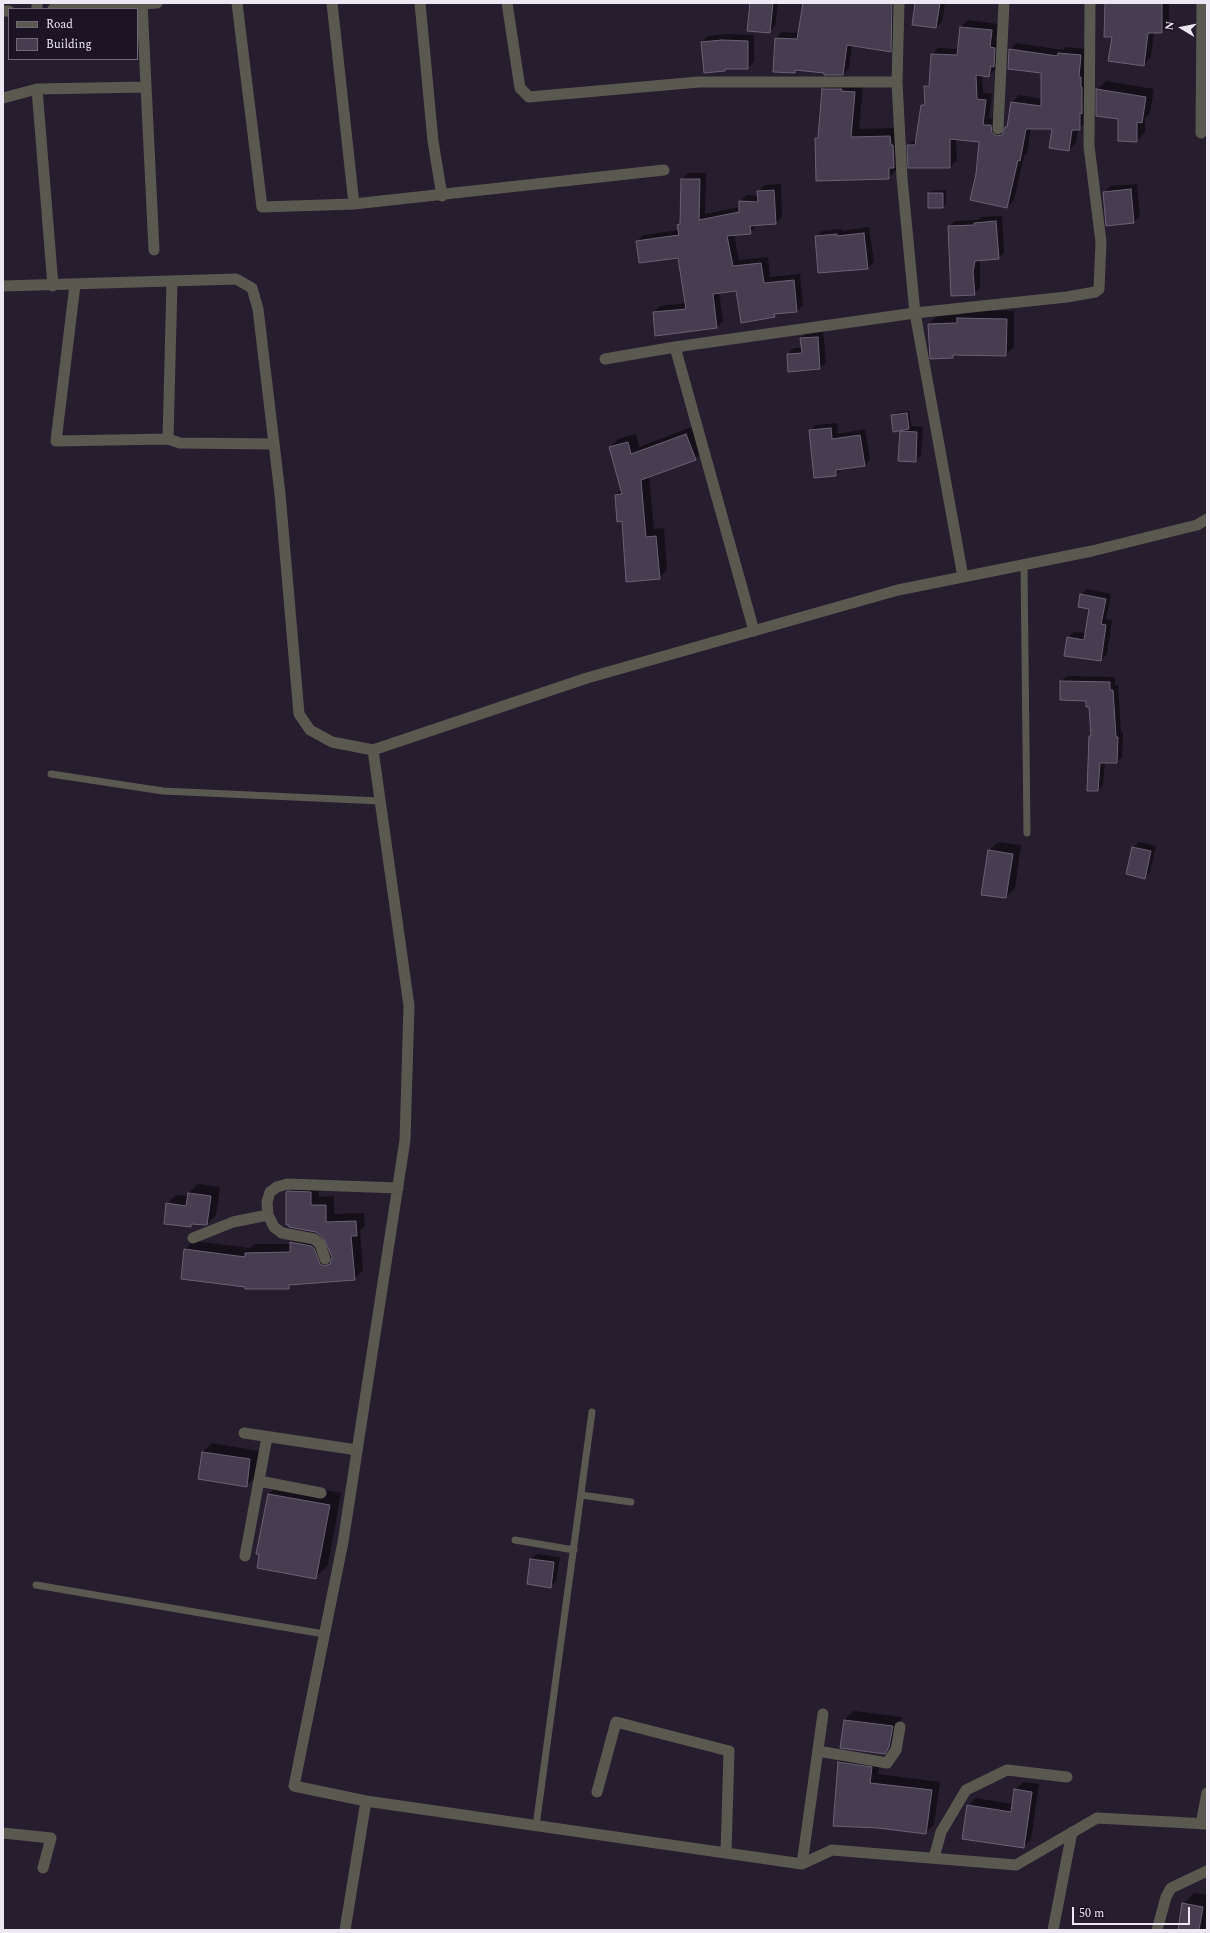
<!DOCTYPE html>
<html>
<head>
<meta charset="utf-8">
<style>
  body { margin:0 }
  #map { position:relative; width:1210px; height:1933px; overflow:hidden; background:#261d2f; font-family:Spectral,serif }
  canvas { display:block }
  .frame { position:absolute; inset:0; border:4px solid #ede7f3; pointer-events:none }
  .legend { position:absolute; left:8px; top:8px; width:130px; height:52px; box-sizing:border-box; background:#1c1425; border:1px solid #706877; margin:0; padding:5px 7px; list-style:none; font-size:12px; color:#ede7f3 }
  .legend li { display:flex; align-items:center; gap:8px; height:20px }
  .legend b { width:20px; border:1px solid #706877 }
  .north { position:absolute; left:1162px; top:8px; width:40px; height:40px; -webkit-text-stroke:3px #1c1425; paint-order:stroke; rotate:280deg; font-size:11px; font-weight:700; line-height:16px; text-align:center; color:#ede7f3 }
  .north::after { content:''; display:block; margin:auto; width:14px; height:18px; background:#ede7f3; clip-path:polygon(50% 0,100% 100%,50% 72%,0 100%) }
  .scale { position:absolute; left:1072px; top:1907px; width:118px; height:18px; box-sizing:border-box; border:2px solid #ede7f3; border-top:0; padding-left:5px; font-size:12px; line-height:14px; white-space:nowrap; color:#ede7f3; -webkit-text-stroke:3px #1c1425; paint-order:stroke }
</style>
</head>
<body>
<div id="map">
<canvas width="1210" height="1933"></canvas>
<div class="frame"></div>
<ul class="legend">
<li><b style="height:5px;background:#5a594f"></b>Road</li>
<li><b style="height:11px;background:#473d51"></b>Building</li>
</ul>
<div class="north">N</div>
<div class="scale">50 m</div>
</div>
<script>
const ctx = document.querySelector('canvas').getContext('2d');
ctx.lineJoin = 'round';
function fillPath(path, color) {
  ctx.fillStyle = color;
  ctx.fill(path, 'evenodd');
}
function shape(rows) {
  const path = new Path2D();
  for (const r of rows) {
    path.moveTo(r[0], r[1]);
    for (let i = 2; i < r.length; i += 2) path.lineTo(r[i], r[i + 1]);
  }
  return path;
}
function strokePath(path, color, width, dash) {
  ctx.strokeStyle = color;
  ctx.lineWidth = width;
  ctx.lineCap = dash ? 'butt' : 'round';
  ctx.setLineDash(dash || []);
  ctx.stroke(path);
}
const shadow = shape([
  [752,3,778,3,775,26,769,32],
  [804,3,897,3,896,45,890,51,852,45,849,68,843,74,797,69,794,72,776,38,782,32,799,33],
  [916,3,945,3,942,22,936,27,913,24],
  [1106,3,1169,3,1169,25,1161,32,1154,32,1151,57,1144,65,1113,36],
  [968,20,998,24,996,40,1001,41,996,69,989,75,982,75,983,93,992,94,989,118,998,119,998,126,1005,130,1009,124,1012,102,1019,95,1042,99,1042,73,1010,50,1016,43,1063,50,1065,47,1087,49,1086,122,1078,129,1076,143,1069,150,1053,128,1031,128,1027,153,1024,156,1014,200,1007,207,977,174,980,141,956,139,957,160,950,167,908,145,917,139,922,105,926,102,926,86,931,81,932,55,938,48,959,49,961,27],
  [728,34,754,35,754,62,748,68,727,68,725,70,702,42,708,36],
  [831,81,863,85,859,129,898,128,896,170,888,178,816,138,819,135,823,89],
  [1106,81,1154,89,1150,113,1145,118,1145,132,1137,141,1097,90],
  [688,173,706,173,705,214,740,207,740,202,747,195,758,196,758,192,765,185,781,184,782,217,776,223,757,225,750,233,734,234,739,260,768,257,770,277,800,274,803,305,797,311,777,313,774,316,737,290,719,292,723,321,717,327,654,312,660,306,686,303,678,257,637,241,644,235,679,230,678,225,681,222,682,179],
  [1137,184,1140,216,1134,222,1107,225,1104,192,1110,186],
  [946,190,946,204,943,207,929,193,931,191],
  [1002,216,1004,253,998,258,980,260,980,288,974,294,949,227,955,221,978,220,981,217],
  [869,227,874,262,868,268,816,237,822,231,842,229,842,231],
  [966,310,1014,311,1014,347,1006,355,956,354,953,357,929,324,937,316,961,315],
  [823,331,826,362,820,368,788,354,794,348,802,348,801,338,807,333],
  [909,411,911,426,923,427,921,455,916,461,901,432,903,429,892,416,895,413],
  [837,423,838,434,865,429,870,459,865,465,842,468,836,475,810,431,816,425],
  [694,426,703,451,695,459,649,476,654,529,664,528,667,570,659,578,622,520,616,495,622,489,610,447,618,439,636,434,639,447],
  [1087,589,1111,594,1106,619,1112,620,1107,654,1101,660,1068,638,1074,632,1086,633,1090,608,1081,595],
  [1067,676,1115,677,1115,685,1118,685,1121,732,1123,732,1122,757,1117,762,1105,762,1103,785,1098,790,1090,737,1092,735,1090,706,1087,700,1061,681],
  [998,842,1021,845,1015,888,1006,897,989,851],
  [1139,842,1156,846,1150,872,1144,878,1133,848],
  [296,1183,319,1184,319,1197,334,1196,334,1214,364,1213,365,1226,360,1231,363,1270,354,1279,293,1284,288,1288,246,1286,185,1249,194,1241,250,1248,254,1244,291,1244,291,1242,299,1233,333,1258,325,1238,287,1192],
  [198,1184,220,1187,216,1215,207,1224,194,1223,191,1226,167,1204,176,1195,188,1196,189,1193],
  [212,1443,259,1451,255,1477,246,1486,203,1452],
  [281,1482,341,1493,328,1565,316,1577,260,1554,269,1494],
  [537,1554,560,1557,556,1581,550,1587,531,1559],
  [854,1711,902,1717,898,1737,884,1753,844,1720],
  [848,1754,880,1759,878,1774,940,1782,934,1825,925,1833,878,1827,834,1825,839,1762],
  [1023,1782,1039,1784,1031,1839,1023,1847,968,1806,976,1798,1013,1804,1015,1790],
  [1194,1893,1207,1895,1207,1930,1179,1930,1183,1904]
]);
const building = shape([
  [750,3,773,3,770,33,747,31,750,3],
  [803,3,892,3,891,52,847,45,843,75,824,75,824,73,795,70,795,73,773,72,775,38,797,39,803,3],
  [915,3,940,3,936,28,912,25,915,3],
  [1105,3,1162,3,1162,33,1148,33,1144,66,1108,61,1112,37,1104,37,1105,3],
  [960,27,992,30,990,47,995,48,994,67,991,66,989,77,976,75,977,99,986,100,983,125,991,125,992,133,997,136,1002,135,1005,127,1007,127,1011,102,1041,106,1041,73,1008,69,1009,49,1057,56,1058,53,1081,55,1079,77,1081,77,1081,87,1082,87,1082,114,1080,113,1080,130,1072,130,1069,151,1049,148,1052,129,1026,129,1020,161,1018,160,1007,208,970,200,976,174,979,142,950,139,950,168,908,168,907,145,915,145,921,105,925,105,924,86,929,86,931,54,957,55,960,27],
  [722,40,748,41,748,69,725,69,725,71,704,73,701,42,722,40],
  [822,89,842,89,841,91,855,92,851,137,890,136,891,145,893,145,894,168,889,168,889,179,816,181,815,138,818,138,822,89],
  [1096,89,1146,97,1142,123,1137,122,1137,142,1118,141,1118,119,1096,116,1096,89],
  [681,179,700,179,699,220,739,212,739,201,758,202,757,191,774,190,776,224,750,226,751,234,727,236,733,266,761,263,764,283,794,280,797,312,774,314,775,317,741,323,736,291,713,294,717,328,655,336,653,312,686,309,678,258,639,263,636,241,679,235,677,225,680,224,681,179],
  [1131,189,1134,223,1106,226,1103,192,1131,189],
  [928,193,943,193,943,208,928,208,928,193],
  [996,221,999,259,975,261,973,272,975,295,951,296,948,226,974,225,974,223,996,221],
  [864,233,868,269,818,273,815,236,837,234,837,236,864,233],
  [957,318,1007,319,1006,356,953,355,953,358,930,359,928,324,957,323,957,318],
  [818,337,820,369,788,372,787,354,802,353,800,338,818,337],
  [907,413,909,429,893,432,891,415,907,413],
  [831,428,832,439,860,435,865,466,836,470,836,476,814,478,809,430,831,428],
  [900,431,917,432,916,462,898,461,900,431],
  [686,434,696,460,641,480,646,537,656,536,660,579,626,582,622,521,617,522,615,495,622,494,609,447,628,442,631,454,686,434],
  [1080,594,1106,599,1101,624,1106,625,1101,661,1064,656,1067,637,1084,640,1089,609,1078,607,1080,594],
  [1060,681,1110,682,1110,690,1113,690,1116,737,1118,737,1117,763,1100,763,1098,791,1087,791,1089,736,1091,736,1089,707,1086,707,1086,701,1060,700,1060,681],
  [1132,847,1151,851,1145,879,1126,874,1132,847],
  [988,850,1013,854,1006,898,981,895,988,850],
  [288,1191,311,1192,311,1205,326,1205,326,1222,356,1221,357,1236,351,1236,355,1280,289,1285,289,1289,245,1289,245,1287,181,1279,184,1249,245,1257,245,1253,290,1252,290,1242,311,1246,314,1248,320,1264,324,1266,330,1264,332,1257,324,1239,316,1232,289,1227,289,1225,286,1225,286,1192,288,1191],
  [188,1193,211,1196,207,1225,191,1224,191,1227,164,1224,166,1203,186,1206,188,1193],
  [202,1452,250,1459,247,1487,198,1479,202,1452],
  [268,1494,330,1505,316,1579,257,1568,259,1555,256,1554,268,1494],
  [530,1559,554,1562,551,1588,527,1584,530,1559],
  [844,1720,893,1726,889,1747,885,1754,840,1748,844,1720],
  [838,1762,872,1767,870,1783,932,1790,926,1834,878,1828,833,1826,838,1762],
  [1014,1789,1032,1792,1024,1848,962,1839,967,1805,1011,1812,1014,1789],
  [1182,1903,1203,1907,1199,1930,1178,1930,1182,1903]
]);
const service = shape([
  [1024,565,1027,833],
  [51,774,163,791,380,801],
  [581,1495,631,1502],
  [515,1540,574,1550],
  [36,1585,324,1634],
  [536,1826,592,1412]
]);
const minor = shape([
  [37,3,37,9],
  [142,3,154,250],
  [237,3,262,207,354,204,664,170],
  [332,3,354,204],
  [420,3,433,141,442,196],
  [507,3,520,88,529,97,699,82,897,82],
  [899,3,897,82,902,178,915,313,963,577],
  [53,9,157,3],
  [3,11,9,11],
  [37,89,53,286],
  [3,98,37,89,145,87],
  [998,129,1004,3],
  [1201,133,1202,3],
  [75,285,56,441,168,439,180,443,274,444],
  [3,286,236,279,252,288,258,309,280,494,299,714,310,730,332,742,373,750],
  [675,347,754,631],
  [605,359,675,347,915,313,1067,297,1095,292,1099,289,1101,242,1089,146,1090,3],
  [168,439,172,282],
  [193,1238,233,1222,268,1215],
  [325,1259,320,1244,314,1239,282,1233,274,1227,268,1215,267,1202,270,1192,277,1187,287,1184,398,1188],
  [244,1433,357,1450],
  [259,1481,321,1493],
  [245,1556,267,1437],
  [818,1751,887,1763,896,1750,900,1727],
  [597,1792,616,1722,729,1751,726,1853],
  [366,1801,294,1786,343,1542,405,1140,409,1006,373,750,587,678,898,590,1092,551,1197,525,1207,519],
  [1201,1824,1207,1793],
  [3,1833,51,1838,43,1868],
  [934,1858,941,1832,966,1790,1007,1770,1067,1777],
  [802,1864,823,1714],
  [345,1930,366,1801,802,1864,832,1850,1016,1865,1097,1818,1207,1824],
  [1053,1930,1072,1832],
  [1157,1930,1166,1897,1171,1888,1207,1871]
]);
fillPath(shadow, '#0007');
fillPath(building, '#473d51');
strokePath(building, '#6b6176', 1);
strokePath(service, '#5a594f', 7);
strokePath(minor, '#5a594f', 11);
</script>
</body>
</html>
